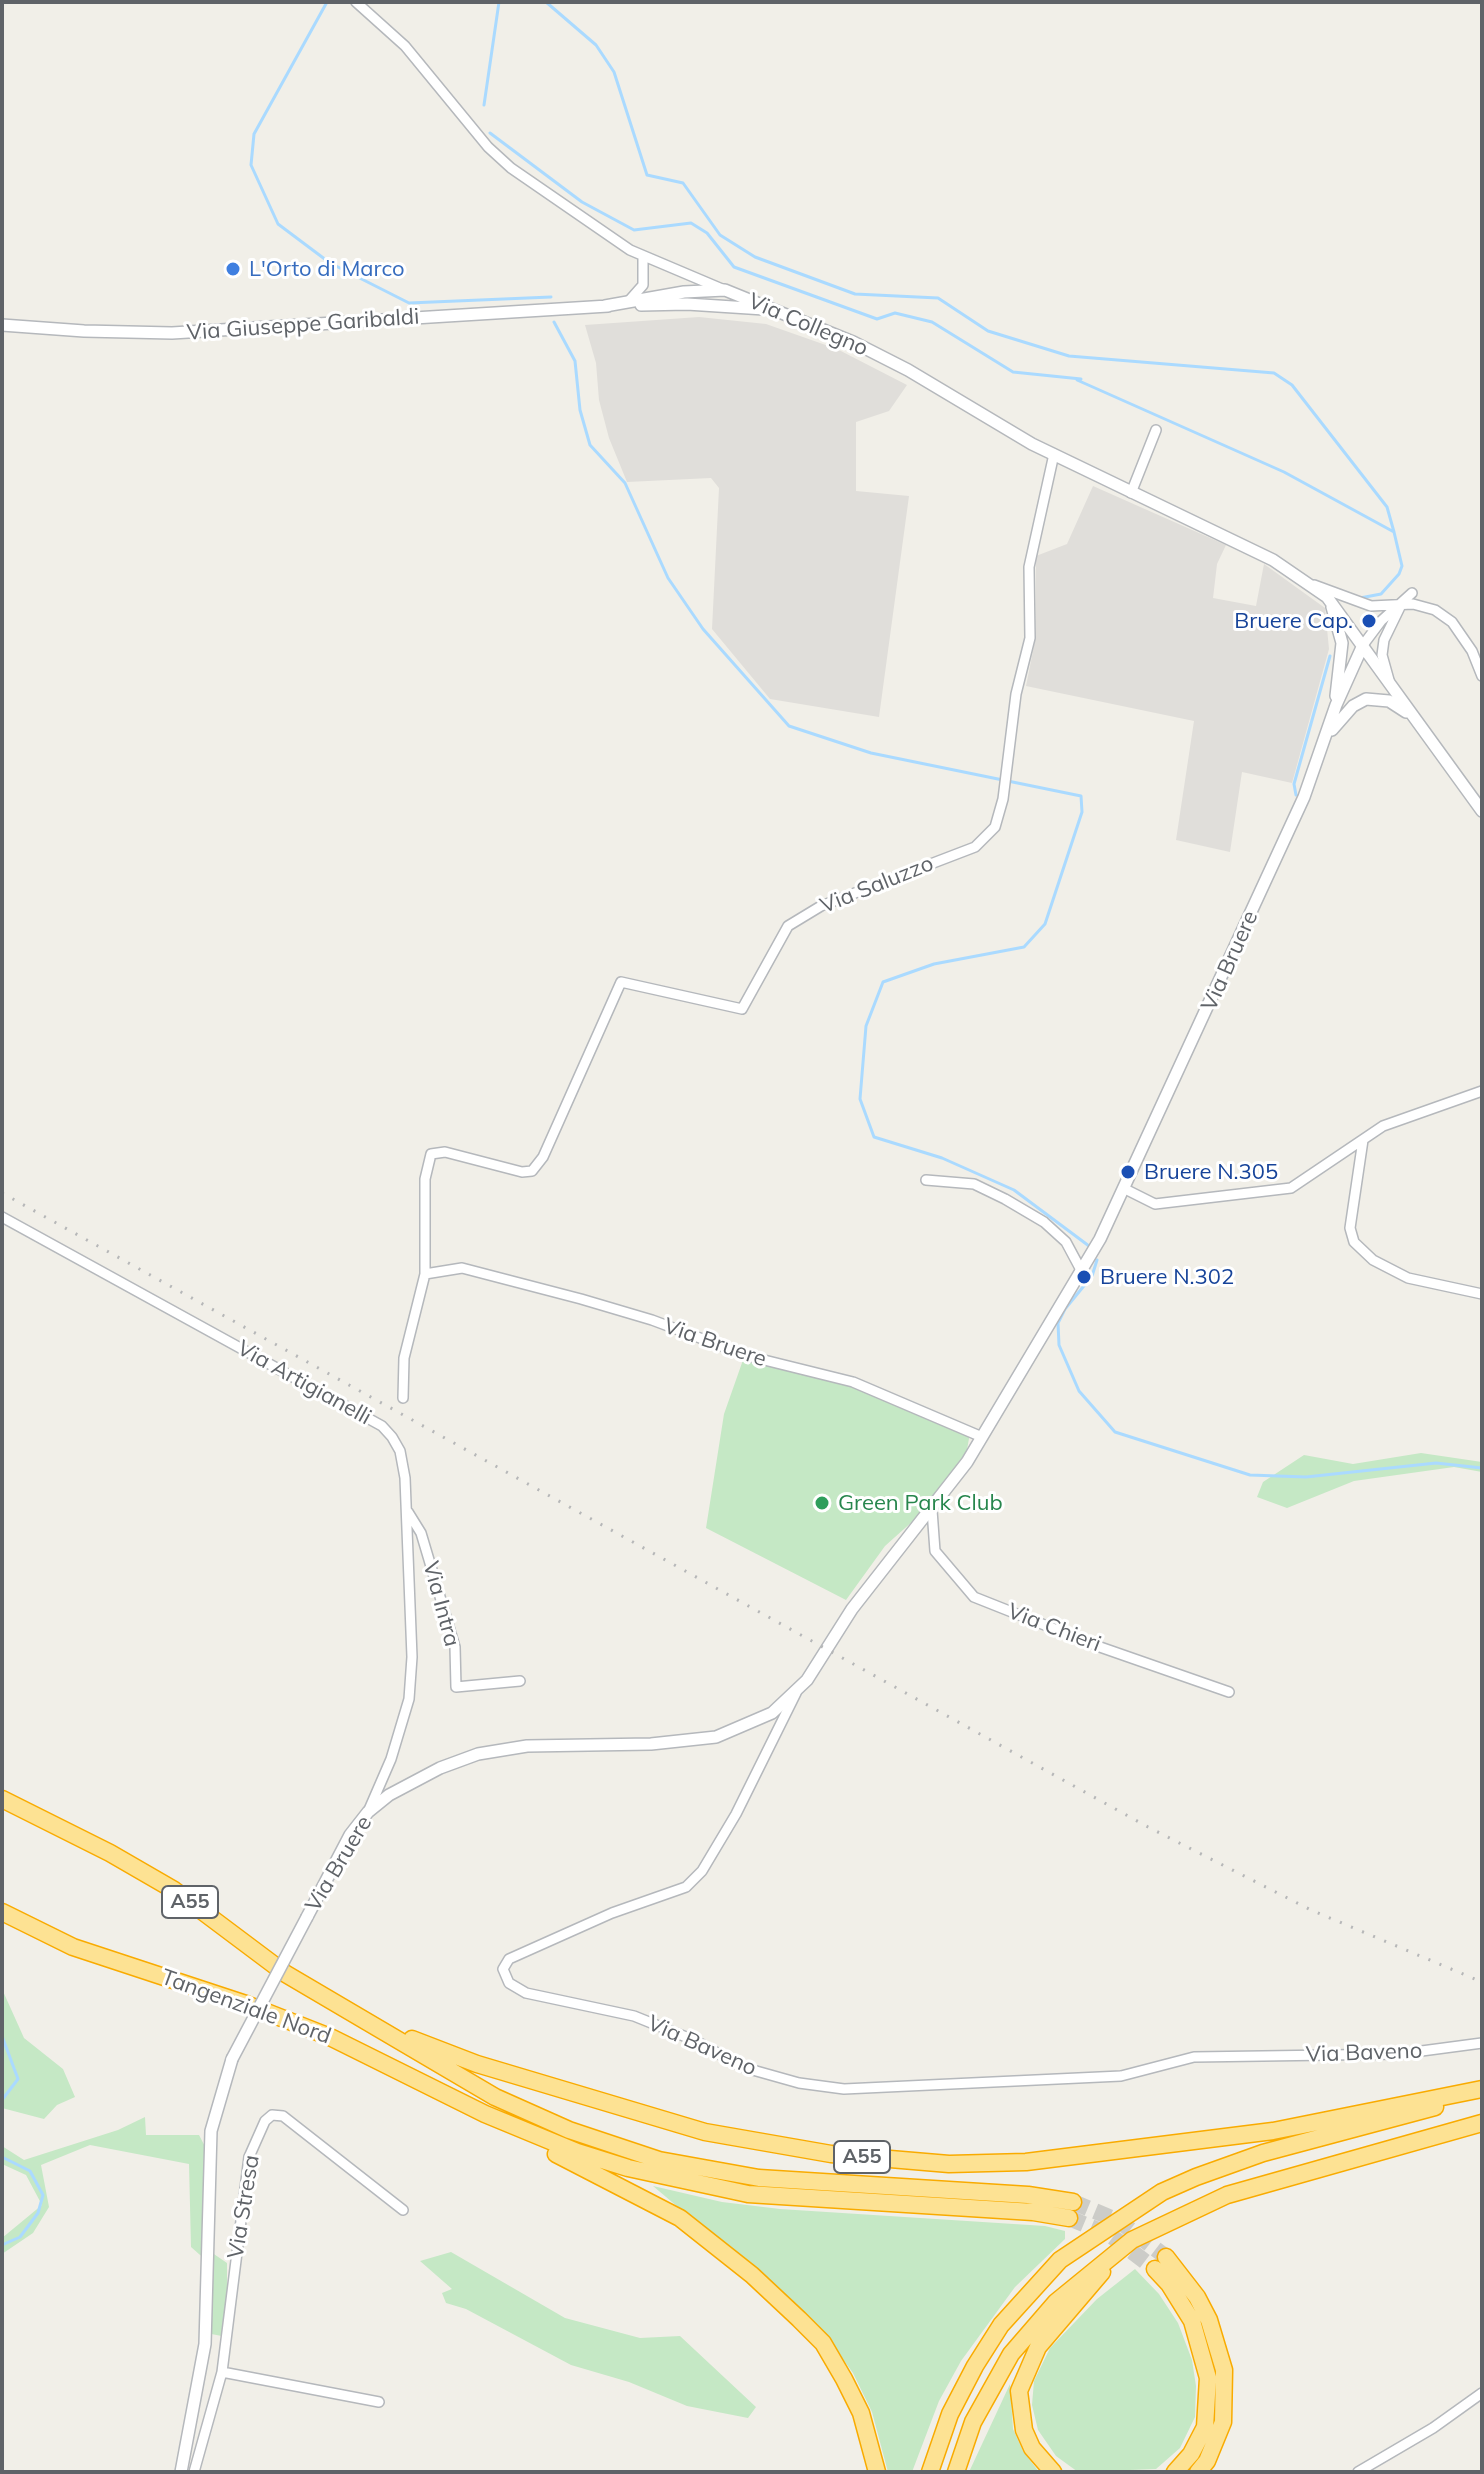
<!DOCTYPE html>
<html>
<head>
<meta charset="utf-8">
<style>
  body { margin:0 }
  #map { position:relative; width:1484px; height:2474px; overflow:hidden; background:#f1efe8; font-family:Mulish,sans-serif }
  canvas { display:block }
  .frame { position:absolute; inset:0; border:4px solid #5f6368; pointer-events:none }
</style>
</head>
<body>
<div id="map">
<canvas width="1484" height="2474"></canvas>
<div class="frame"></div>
</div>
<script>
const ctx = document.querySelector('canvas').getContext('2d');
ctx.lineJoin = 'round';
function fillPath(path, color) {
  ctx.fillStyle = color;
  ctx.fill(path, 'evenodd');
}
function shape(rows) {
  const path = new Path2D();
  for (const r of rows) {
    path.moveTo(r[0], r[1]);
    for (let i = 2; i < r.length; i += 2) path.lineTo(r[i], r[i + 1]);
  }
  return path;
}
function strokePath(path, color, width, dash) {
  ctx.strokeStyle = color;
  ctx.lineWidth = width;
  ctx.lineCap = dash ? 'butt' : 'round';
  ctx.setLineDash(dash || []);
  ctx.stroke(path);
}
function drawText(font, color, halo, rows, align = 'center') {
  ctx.font = font + ' Mulish,sans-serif';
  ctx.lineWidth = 6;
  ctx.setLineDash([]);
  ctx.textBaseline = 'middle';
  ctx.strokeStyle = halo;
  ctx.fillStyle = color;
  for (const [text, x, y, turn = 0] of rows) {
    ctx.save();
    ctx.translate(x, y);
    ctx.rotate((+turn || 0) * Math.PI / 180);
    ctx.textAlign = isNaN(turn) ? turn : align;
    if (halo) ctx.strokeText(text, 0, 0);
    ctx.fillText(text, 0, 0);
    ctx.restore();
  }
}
const industrial = shape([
  [699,317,766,324,837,349,907,385,889,411,856,422,856,491,909,496,879,717,770,699,712,629,719,488,711,478,627,482,609,438,599,400,596,363,585,325],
  [1093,486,1226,545,1217,564,1213,598,1256,606,1264,564,1325,608,1329,649,1292,783,1242,772,1230,852,1176,840,1194,721,1026,686,1036,636,1036,556,1067,544]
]);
const green = shape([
  [743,1360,855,1387,970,1433,962,1477,885,1546,846,1600,706,1528,724,1414],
  [1421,1453,1482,1462,1482,1472,1454,1467,1354,1481,1287,1508,1257,1497,1263,1482,1304,1455,1353,1464],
  [2,1989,24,2038,63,2069,75,2097,57,2105,44,2119,2,2108],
  [145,2117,146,2135,199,2135,209,2154,208,2250,227,2263,227,2337,206,2333,208,2262,191,2247,189,2164,90,2145,41,2165,49,2207,33,2233,2,2254,2,2238,42,2205,26,2175,2,2164,2,2146,24,2160,118,2130],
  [653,2186,722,2202,780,2209,1045,2226,1065,2231,1065,2239,1015,2287,961,2361,939,2401,912,2472,888,2472,872,2412,853,2373,818,2325],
  [451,2252,565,2318,640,2338,680,2336,756,2407,748,2418,687,2406,629,2382,571,2365,466,2309,446,2303,442,2293,452,2289,420,2261],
  [1135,2269,1159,2294,1178,2323,1192,2360,1196,2386,1195,2417,1180,2448,1156,2469,1078,2472,1056,2456,1038,2430,1032,2405,1034,2381,1050,2348,1097,2299],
  [1010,2384,1013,2429,1023,2451,1039,2472,969,2472]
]);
const stream = shape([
  [327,2,254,134,251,165,278,224,330,263,409,303,551,297],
  [546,2,596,45,614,72,647,175,683,183,720,235,755,257,855,294,938,298,988,331,1069,356,1274,373,1292,385,1387,507,1394,532],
  [484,105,499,2],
  [490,133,582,202,634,230,691,223,707,233,734,267,877,319,895,313,932,322,1013,372,1081,379,1077,380,1284,472,1394,532,1402,566,1399,574,1381,594,1360,598],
  [554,322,575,361,580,410,590,445,625,483,668,578,703,629,789,726,871,753,1081,796,1082,812,1045,924,1024,947,934,964,883,982,866,1026,860,1099,874,1137,942,1158,1014,1190,1089,1246],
  [1296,795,1294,784,1330,656],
  [1097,1260,1092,1276,1065,1309,1058,1323,1059,1345,1079,1391,1115,1432,1250,1475,1306,1477,1436,1463,1482,1468],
  [2,2036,18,2079,2,2100],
  [2,2157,30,2171,43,2195,38,2213,20,2237,2,2245]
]);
const motorwayTunnel = shape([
  [1073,2202,1119,2221,1166,2257],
  [1069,2218,1110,2235,1155,2269]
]);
const minor = shape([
  [356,2,405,46,488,147,511,168,630,250,722,289],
  [628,302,643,285,643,258],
  [1131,493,1156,430],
  [1314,585,1371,606,1413,604,1435,610,1452,622,1472,651,1482,676],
  [1363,645,1381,621,1412,593],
  [1389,680,1382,655,1384,640,1401,605],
  [1363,1140,1350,1228,1354,1242,1373,1260,1408,1278,1482,1294],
  [926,1180,974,1184,1005,1199,1044,1222,1066,1242,1081,1270],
  [1125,1189,1155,1204,1291,1188,1383,1126,1482,1091],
  [2,1217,382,1426,392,1437,400,1451,405,1478,412,1657,409,1699,391,1759,368,1812],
  [425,1274,462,1268,581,1299,652,1320,748,1356,853,1382,982,1437],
  [403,1398,404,1358,425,1274,425,1179,431,1154,445,1152,522,1172,532,1171,543,1157,621,982,742,1009,788,926,821,906,975,847,995,827,1003,799,1016,694,1030,638,1029,567,1054,454],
  [932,1510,935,1551,974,1597,1100,1647,1229,1692],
  [408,1512,421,1533,455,1647,456,1687,520,1681],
  [796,1693,736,1814,702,1871,686,1887,612,1913,509,1959,503,1969,509,1983,526,1993,634,2016,696,2041,742,2067,799,2083,844,2089,1121,2076,1194,2057,1399,2054,1482,2043],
  [222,2372,379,2402],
  [194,2472,222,2372,249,2157,265,2121,272,2115,283,2116,403,2210],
  [1358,2472,1433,2428,1482,2393]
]);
const tertiary = shape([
  [641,305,687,304,764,309],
  [605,306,684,292,725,290,853,342,908,370,1032,444,1273,560,1327,597,1482,811],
  [2,325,84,331,172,333,608,306],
  [1332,607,1342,643,1336,696],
  [1332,730,1353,706,1366,699,1389,701,1406,712],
  [307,1917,350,1835,368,1812,389,1795,440,1768,478,1754,527,1746,651,1744,716,1737,772,1713,807,1680,852,1609,967,1462,1100,1239,1304,797,1336,705,1363,645],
  [181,2472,205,2344,211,2131,232,2059]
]);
const motorway = shape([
  [2,1799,110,1853,174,1890,286,1974,495,2097,569,2130,659,2160,759,2178,1028,2195,1073,2202],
  [2,1912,73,1947,246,2004,330,2037,485,2114,577,2152,628,2168,748,2194,1033,2212,1069,2218],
  [412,2039,477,2064,705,2132,831,2154,949,2164,1026,2162,1273,2131,1482,2089],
  [556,2154,680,2218,752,2275,799,2319,823,2343,844,2379,861,2413,877,2472],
  [1166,2257,1197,2297,1209,2320,1224,2370,1223,2422,1207,2461,1198,2472],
  [1155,2269,1169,2284,1192,2321,1208,2378,1205,2427,1191,2454,1175,2472],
  [930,2472,950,2414,975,2366,1001,2325,1060,2260,1162,2192,1196,2177,1263,2153,1435,2107],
  [956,2472,973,2422,1011,2354,1056,2302,1132,2240,1227,2195,1482,2123],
  [1053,2472,1032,2448,1024,2430,1019,2391,1038,2347,1102,2272]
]);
const rail = shape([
  [2,1193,1148,1827,1311,1910,1482,1982]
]);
const tertiaryBridge = shape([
  [232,2059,307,1917]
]);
const markers = [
  [233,269,8,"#3f7fe0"],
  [1369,621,8,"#1a4fb4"],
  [1128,1172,8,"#1a4fb4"],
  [1084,1277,8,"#1a4fb4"],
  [822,1503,8,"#2e9e5b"]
];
const shields = [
  [190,1902,56],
  [862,2157,56]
];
const shieldNames = [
  ["A55",190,1902],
  ["A55",862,2157]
];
const shopNames = [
  ["L'Orto di Marco",249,269]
];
const streetNames = [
  ["Via Giuseppe Garibaldi",303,325,-4],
  ["Via Collegno",808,325,23],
  ["Via Saluzzo",877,885,-22],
  ["Via Bruere",1230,961,-66],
  ["Via Bruere",715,1343,19],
  ["Via Artigianelli",304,1383,29],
  ["Via Intra",441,1604,75],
  ["Via Chieri",1054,1628,21],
  ["Via Bruere",339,1864,-59],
  ["Tangenziale Nord",246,2007,20],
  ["Via Baveno",702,2046,24],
  ["Via Baveno",1364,2053,-2],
  ["Via Stresa",244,2207,-81]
];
const transitNames = [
  ["Bruere Cap.",1353,621,"right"],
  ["Bruere N.305",1144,1172],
  ["Bruere N.302",1100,1277]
];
const leisureNames = [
  ["Green Park Club",838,1503]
];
fillPath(industrial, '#e0deda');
fillPath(green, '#c5e8c5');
strokePath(stream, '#aadaff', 3);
strokePath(motorwayTunnel, '#ccccc8', 16, [16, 8]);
strokePath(minor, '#b5b8bc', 12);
strokePath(tertiary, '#b5b8bc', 14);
strokePath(motorway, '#f9ab00', 19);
strokePath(minor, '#fff', 9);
strokePath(tertiary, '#fff', 11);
strokePath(motorway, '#fde293', 16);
strokePath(rail, '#b6b7b8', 3, [2, 10]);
strokePath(tertiaryBridge, '#b5b8bc', 14, []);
strokePath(tertiaryBridge, '#fff', 11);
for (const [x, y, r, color] of markers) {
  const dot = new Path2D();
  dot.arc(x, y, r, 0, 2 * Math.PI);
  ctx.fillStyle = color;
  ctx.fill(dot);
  strokePath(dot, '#fff', 3);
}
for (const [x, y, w] of shields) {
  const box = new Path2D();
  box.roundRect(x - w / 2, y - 16, w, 32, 6);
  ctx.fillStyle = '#fff';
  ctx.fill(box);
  strokePath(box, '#5f6368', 2);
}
drawText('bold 20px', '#5f6368', null, shieldNames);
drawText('22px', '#366cbe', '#fff', shopNames, 'left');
drawText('22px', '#5f6368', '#fff', streetNames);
drawText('22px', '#164399', '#fff', transitNames, 'left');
drawText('22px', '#27864d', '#fff', leisureNames, 'left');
</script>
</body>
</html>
